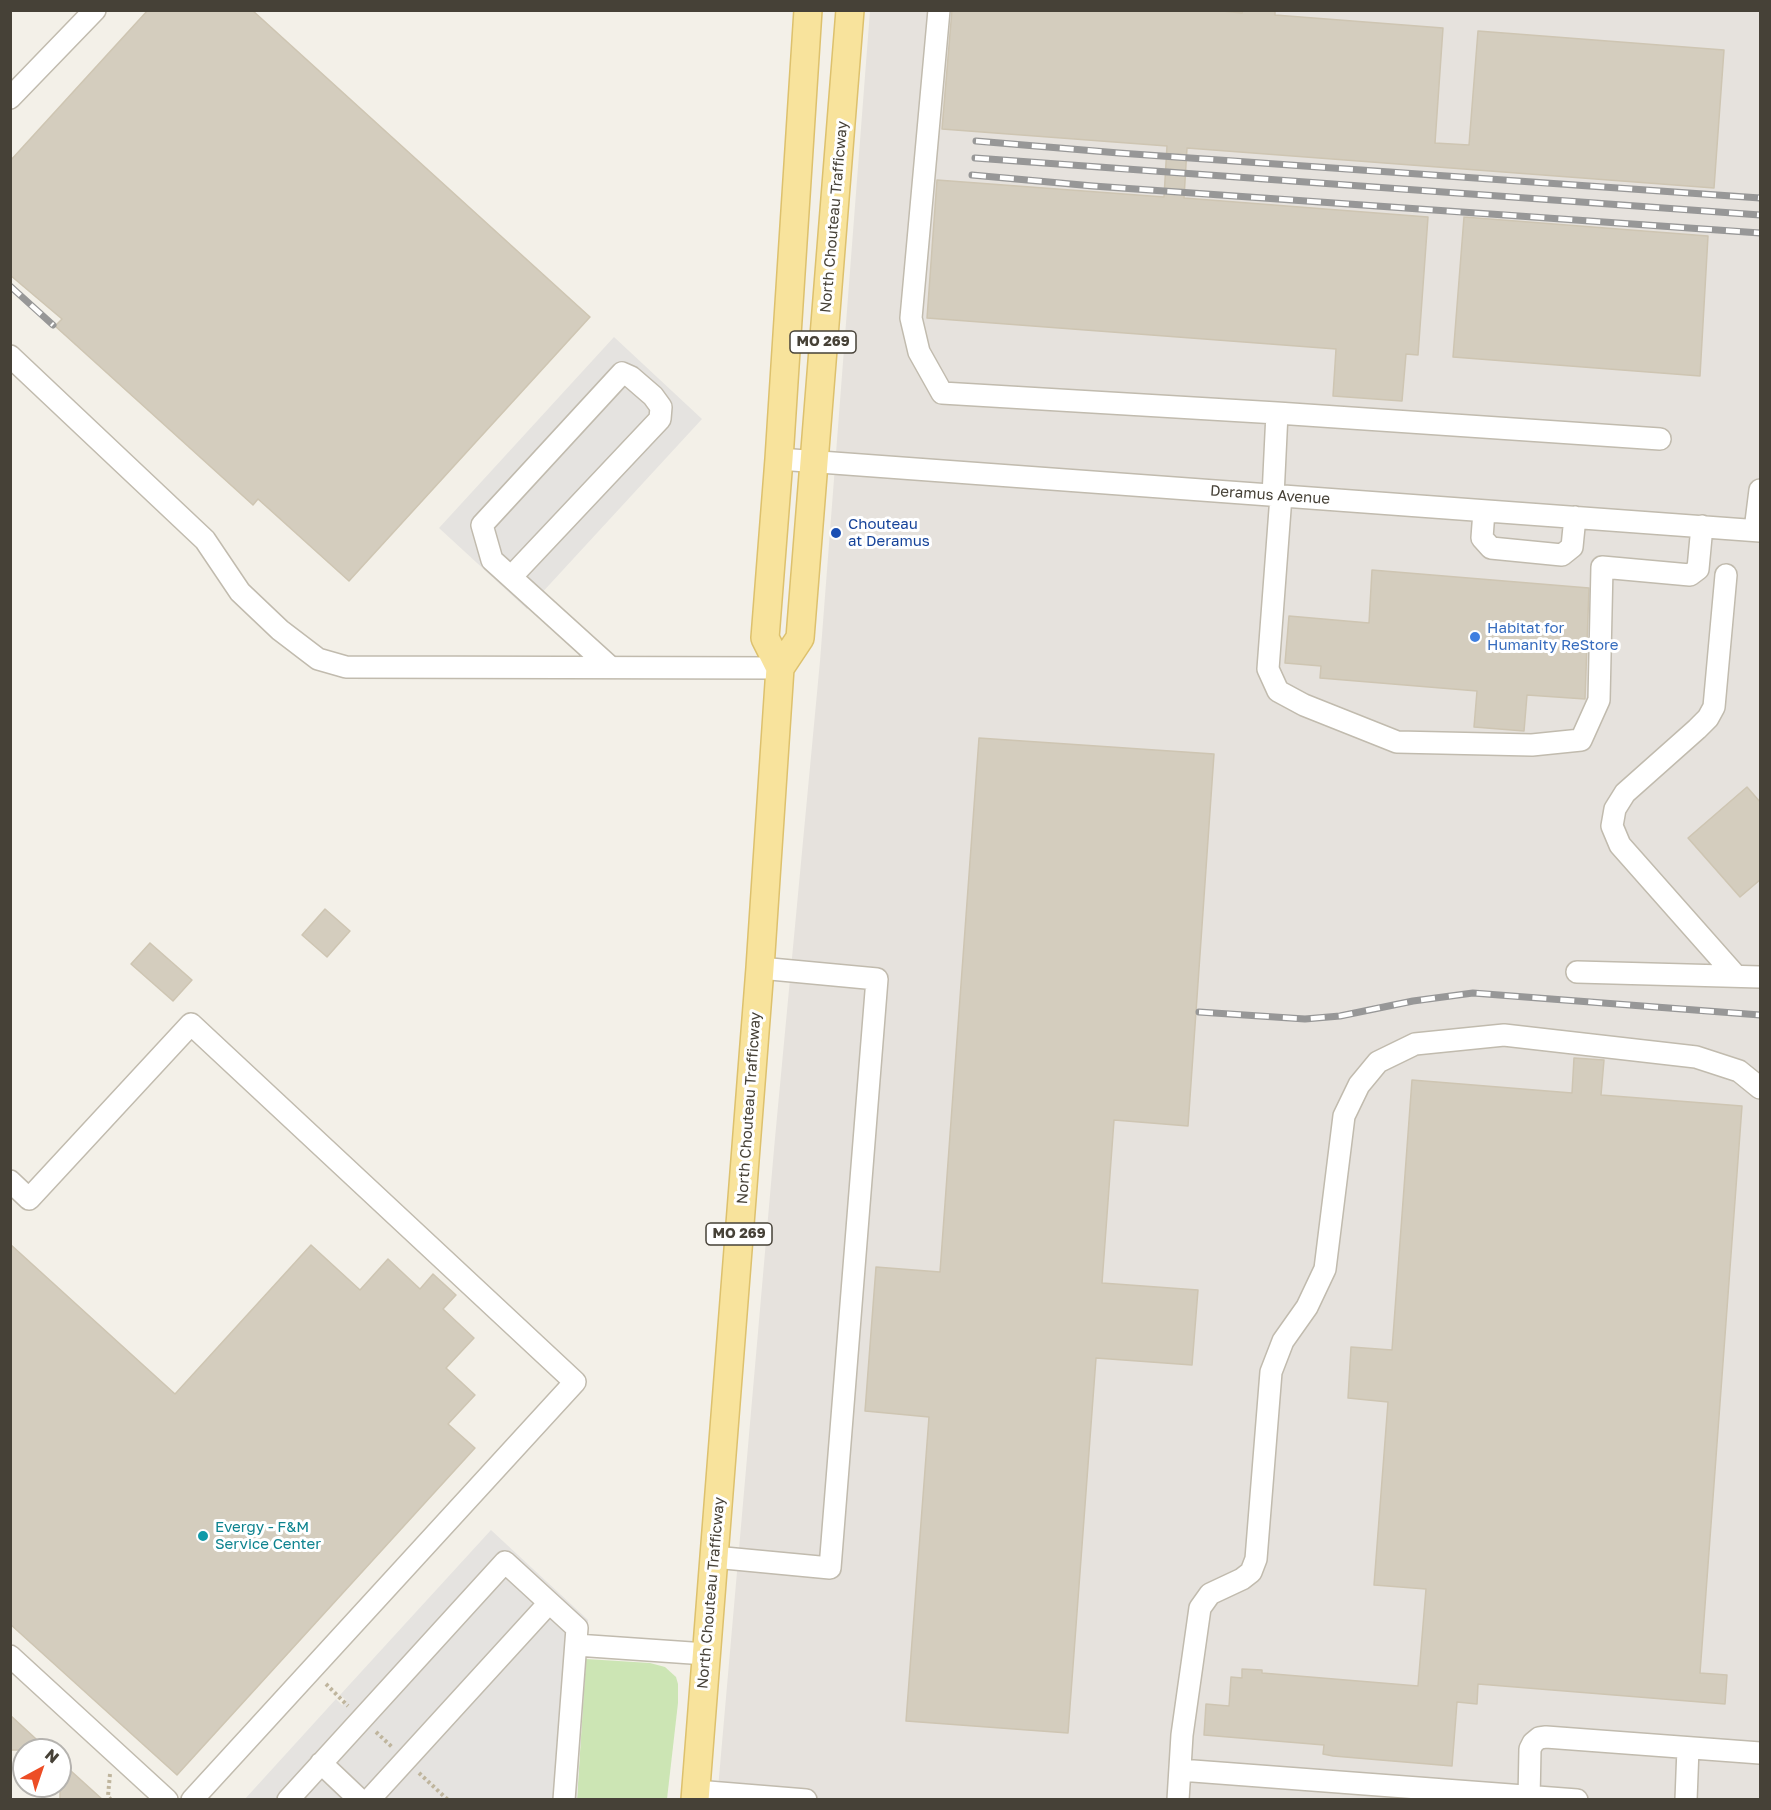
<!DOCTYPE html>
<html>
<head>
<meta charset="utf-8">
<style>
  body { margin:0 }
  #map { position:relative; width:1771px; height:1810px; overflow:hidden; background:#f3f0e8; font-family:"Golos Text",sans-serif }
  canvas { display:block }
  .frame { position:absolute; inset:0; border:12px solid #464137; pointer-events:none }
  .north { position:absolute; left:12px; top:1738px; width:60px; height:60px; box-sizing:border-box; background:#fff; border:2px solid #b5b3af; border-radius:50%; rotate:40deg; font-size:16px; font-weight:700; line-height:24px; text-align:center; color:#464137 }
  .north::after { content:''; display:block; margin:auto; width:21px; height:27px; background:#ed4d25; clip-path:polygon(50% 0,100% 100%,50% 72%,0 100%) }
</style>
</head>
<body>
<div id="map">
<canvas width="1771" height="1810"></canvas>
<div class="frame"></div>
<div class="north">N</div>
</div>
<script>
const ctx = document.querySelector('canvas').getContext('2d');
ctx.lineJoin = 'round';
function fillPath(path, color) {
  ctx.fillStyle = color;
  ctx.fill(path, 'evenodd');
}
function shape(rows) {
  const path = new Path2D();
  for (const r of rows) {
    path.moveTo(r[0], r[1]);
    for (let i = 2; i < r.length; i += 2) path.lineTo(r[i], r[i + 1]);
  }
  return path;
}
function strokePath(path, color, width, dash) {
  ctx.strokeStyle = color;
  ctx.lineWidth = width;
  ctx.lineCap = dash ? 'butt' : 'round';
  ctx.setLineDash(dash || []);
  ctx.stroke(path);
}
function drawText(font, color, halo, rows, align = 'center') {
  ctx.font = font + ' "Golos Text",sans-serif';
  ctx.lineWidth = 6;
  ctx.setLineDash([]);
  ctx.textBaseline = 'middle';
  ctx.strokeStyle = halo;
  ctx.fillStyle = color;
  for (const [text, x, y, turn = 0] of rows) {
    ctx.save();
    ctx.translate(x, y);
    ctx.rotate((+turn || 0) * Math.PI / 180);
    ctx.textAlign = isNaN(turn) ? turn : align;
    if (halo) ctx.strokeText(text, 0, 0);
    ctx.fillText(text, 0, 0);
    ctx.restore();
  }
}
const industrial = shape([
  [870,11,1760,11,1760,1799,717,1800,775,1138,820,661]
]);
const green = shape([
  [586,1659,650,1663,665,1667,676,1677,678,1684,678,1703,667,1799,577,1800]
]);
const parking = shape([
  [614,337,702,419,527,609,439,528],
  [491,1530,588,1620,577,1799,244,1800,336,1699,342,1705,344,1703,346,1700,340,1695]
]);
const building = shape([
  [148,10,252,10,590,317,349,581,258,499,253,505,55,326,62,319,10,275,10,161,148,10],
  [952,10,1213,10,1242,13,1243,10,1275,10,1275,15,1443,28,1435,143,1469,145,1478,31,1724,50,1714,188,1187,148,1184,198,1428,217,1418,355,1406,354,1402,401,1333,396,1336,349,927,318,937,180,1164,197,1167,146,942,129,952,10],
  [1464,217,1708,236,1700,376,1453,357,1464,217],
  [1372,570,1589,588,1585,699,1527,695,1524,731,1474,727,1477,691,1320,678,1321,666,1285,663,1289,616,1369,623,1372,570],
  [979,738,1214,754,1188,1126,1114,1120,1102,1283,1198,1290,1192,1365,1096,1358,1068,1733,906,1721,929,1417,865,1411,876,1267,940,1272,979,738],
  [1747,787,1761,803,1761,879,1740,897,1688,838,1747,787],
  [325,909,350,931,327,957,302,935,325,909],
  [150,943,192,980,173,1001,131,964,150,943],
  [1574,1058,1604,1060,1601,1095,1742,1106,1700,1673,1727,1675,1725,1704,1478,1684,1477,1704,1457,1702,1452,1766,1333,1756,1323,1754,1324,1745,1204,1735,1206,1704,1229,1706,1231,1677,1242,1678,1242,1669,1262,1670,1262,1673,1418,1686,1426,1589,1374,1585,1388,1402,1348,1398,1351,1347,1392,1350,1412,1080,1572,1093,1574,1058],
  [10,1244,175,1394,311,1245,360,1290,388,1259,420,1289,433,1274,456,1295,443,1309,474,1338,446,1368,475,1395,448,1424,475,1448,177,1775,10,1624,10,1244],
  [10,1715,48,1750,10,1750,10,1715],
  [60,1761,103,1800,60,1800,60,1761]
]);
const path = shape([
  [326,1684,348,1706],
  [376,1732,392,1747],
  [419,1773,448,1800],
  [110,1774,108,1796,111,1800]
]);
const minor = shape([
  [939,10,911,318,919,352,942,393,1277,413],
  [10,98,95,10],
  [10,356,205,540,240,592,280,630,318,659,346,667,780,668],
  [779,459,1760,531],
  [1273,496,1277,413,1660,439],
  [1281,496,1268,669,1278,691,1304,705,1397,742,1532,745,1581,740,1599,700,1602,567,1690,575,1698,569,1702,526],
  [1484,511,1482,538,1491,548,1562,555,1572,547,1575,517],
  [1755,530,1760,490],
  [1726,575,1714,707,1708,718,1697,729,1625,793,1615,809,1612,826,1620,845,1736,976],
  [511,577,660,419,661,407,653,396,631,377,622,373,482,525,492,560,609,666],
  [1577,972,1760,977],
  [10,1181,29,1199,191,1024,575,1382,192,1800],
  [714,1557,830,1568,877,979,760,968],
  [576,1645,706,1654],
  [10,1656,167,1800],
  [321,1763,360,1800],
  [1180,1770,1577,1800],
  [696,1791,806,1800],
  [288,1800,505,1562,577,1628,564,1800],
  [369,1800,549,1603],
  [1178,1800,1182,1735,1200,1608,1210,1594,1242,1579,1251,1572,1256,1559,1271,1372,1283,1341,1307,1307,1325,1269,1344,1116,1359,1085,1378,1062,1415,1044,1504,1035,1696,1057,1739,1071,1760,1088],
  [1529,1800,1530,1749,1533,1743,1539,1738,1546,1737,1760,1753],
  [1686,1800,1688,1748]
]);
const major = shape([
  [780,668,800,638,850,10],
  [695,1800,760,968,780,668,765,638,779,459,808,10]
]);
const rail = shape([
  [976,141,1119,153,1760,198],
  [975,158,1760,215],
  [972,175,1093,186,1760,233],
  [10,286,53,325],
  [1199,1012,1305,1019,1340,1016,1413,1001,1473,993,1760,1015]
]);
const markers = [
  [836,533,6,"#1a4fb4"],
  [1475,637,6,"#3f7fe0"],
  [203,1536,6,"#0f9aa8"]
];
const shields = [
  [823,342,66],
  [739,1234,66]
];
const shieldNames = [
  ["MO 269",823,342],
  ["MO 269",739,1234]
];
const streetNames = [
  ["North Chouteau Trafficway",834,217,-85],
  ["Deramus Avenue",1270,495,4],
  ["North Chouteau Trafficway",749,1108,-86],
  ["North Chouteau Trafficway",711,1593,-85]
];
const transitNames = [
  ["Chouteau",848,524],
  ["at Deramus",848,541]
];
const shopNames = [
  ["Habitat for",1487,628],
  ["Humanity ReStore",1487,645]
];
const cultureNames = [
  ["Evergy - F&M",215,1527],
  ["Service Center",215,1544]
];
fillPath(industrial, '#e6e2dd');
fillPath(green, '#cce5b4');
fillPath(parking, '#e5e3e0');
fillPath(building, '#d4cdbe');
strokePath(building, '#cec5b2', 1.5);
strokePath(minor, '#c1bbae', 24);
strokePath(major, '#ddc16d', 30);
strokePath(path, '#bfb59d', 4, [3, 3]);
strokePath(minor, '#fff', 21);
strokePath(major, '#f8e39c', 27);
strokePath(rail, '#979797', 7);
strokePath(rail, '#fff', 4.5, [14]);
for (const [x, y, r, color] of markers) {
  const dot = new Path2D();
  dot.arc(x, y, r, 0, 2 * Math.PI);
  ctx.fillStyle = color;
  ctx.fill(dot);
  strokePath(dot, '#fff', 2);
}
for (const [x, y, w] of shields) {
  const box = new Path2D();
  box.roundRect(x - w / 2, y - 11, w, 22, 4.5);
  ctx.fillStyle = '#fff';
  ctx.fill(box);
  strokePath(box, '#464137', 1.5);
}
drawText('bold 14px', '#464137', null, shieldNames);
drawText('15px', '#464137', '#fff', streetNames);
drawText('15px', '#164399', '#fff', transitNames, 'left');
drawText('15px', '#366cbe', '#fff', shopNames, 'left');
drawText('15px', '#0d838f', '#fff', cultureNames, 'left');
</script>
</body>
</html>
